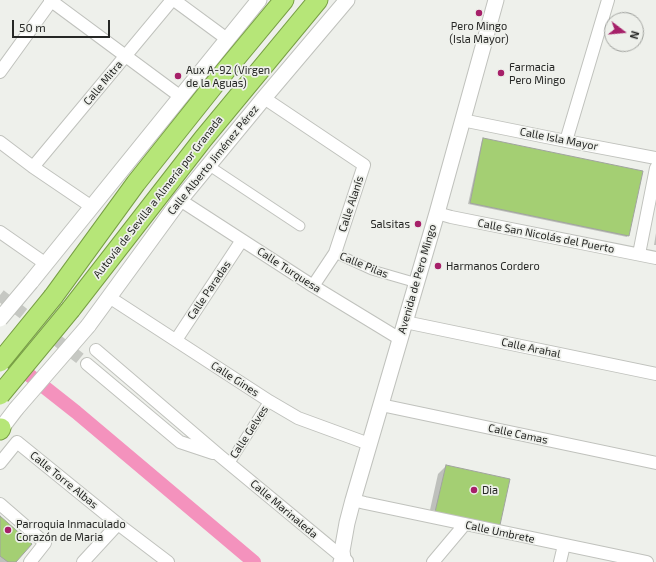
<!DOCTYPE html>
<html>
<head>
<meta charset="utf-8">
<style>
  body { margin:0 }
  #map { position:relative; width:656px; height:562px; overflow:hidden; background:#eef0eb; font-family:"Exo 2",sans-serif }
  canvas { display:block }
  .north { position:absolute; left:604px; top:12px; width:40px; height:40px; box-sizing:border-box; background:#eef0eb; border:1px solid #9ea09c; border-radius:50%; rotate:106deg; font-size:11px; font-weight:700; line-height:16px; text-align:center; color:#262725 }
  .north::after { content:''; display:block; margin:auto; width:14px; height:18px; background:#a62069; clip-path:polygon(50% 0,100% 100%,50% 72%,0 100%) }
  .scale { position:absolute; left:12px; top:20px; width:98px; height:18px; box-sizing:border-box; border:2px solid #262725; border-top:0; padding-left:5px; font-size:12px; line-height:14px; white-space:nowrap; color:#262725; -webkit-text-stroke:3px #eef0eb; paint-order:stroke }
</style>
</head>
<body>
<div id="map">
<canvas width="656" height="562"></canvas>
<div class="north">N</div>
<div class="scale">50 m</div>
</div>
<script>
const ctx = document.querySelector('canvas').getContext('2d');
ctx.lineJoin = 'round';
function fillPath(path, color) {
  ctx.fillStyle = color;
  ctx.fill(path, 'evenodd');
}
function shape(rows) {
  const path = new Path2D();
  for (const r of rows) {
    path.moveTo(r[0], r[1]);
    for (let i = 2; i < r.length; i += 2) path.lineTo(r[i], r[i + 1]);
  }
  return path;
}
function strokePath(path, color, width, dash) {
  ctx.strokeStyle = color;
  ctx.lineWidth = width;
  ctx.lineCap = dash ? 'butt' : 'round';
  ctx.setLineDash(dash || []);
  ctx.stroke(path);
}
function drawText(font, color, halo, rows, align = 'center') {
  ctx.font = font + ' "Exo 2",sans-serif';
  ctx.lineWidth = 3.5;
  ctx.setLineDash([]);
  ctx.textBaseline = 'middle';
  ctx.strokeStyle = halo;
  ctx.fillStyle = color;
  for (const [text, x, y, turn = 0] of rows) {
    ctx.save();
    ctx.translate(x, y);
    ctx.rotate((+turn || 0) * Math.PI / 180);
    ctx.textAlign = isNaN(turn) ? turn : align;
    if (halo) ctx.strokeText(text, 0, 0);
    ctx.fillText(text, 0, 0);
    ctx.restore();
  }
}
const shadow = shape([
  [484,139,628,235,627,237,468,204,482,140],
  [656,233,656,245,654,245],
  [446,466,499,524,491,532,428,519,438,474],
  [431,510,494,523,494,525,430,511],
  [0,518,15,562,0,562]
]);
const canal = shape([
  [0,352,76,412,254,562]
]);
const building = shape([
  [483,138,643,171,629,236,470,203,483,138],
  [446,465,510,479,500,525,435,512,446,465],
  [0,516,32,544,16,562,8,562,0,556,0,516]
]);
const minorTunnel = shape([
  [0,295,87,364]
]);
const pedestrian = shape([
  [208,165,300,226],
  [335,253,372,270,417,283],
  [229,464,269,401]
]);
const minor = shape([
  [50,0,181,97],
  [174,0,227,39],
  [0,72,52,0],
  [264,98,364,165,335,253,313,286],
  [462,120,566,141,656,158],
  [566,141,608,0],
  [0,142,33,167,92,207],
  [33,167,172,0],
  [180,200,313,286,400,339],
  [437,213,451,217,656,258],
  [0,232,46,264],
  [639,254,656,168],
  [109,297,269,401,298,418,369,444],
  [405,322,656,374],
  [176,340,242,240],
  [96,350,220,456,347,561],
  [87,364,180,442,213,453],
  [381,405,656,463],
  [0,463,17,442,118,524,168,562],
  [353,500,365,503,647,562],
  [0,504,45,543,30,562],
  [83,562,118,524],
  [433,562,465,524],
  [560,562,564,545]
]);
const tertiary = shape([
  [31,282,259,0],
  [88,326,180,200,264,98,347,0],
  [0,430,16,409],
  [341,562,343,558,342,551,347,523,353,500,437,213,496,0]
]);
const trunk = shape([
  [53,297,136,183,226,70,284,0],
  [71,309,203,139,318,0],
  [0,430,1,428]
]);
const tertiaryBridge = shape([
  [0,319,31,282],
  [16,409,88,326]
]);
const trunkBridge = shape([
  [0,362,53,297],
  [0,395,71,309]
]);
const markers = [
  [479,13,4,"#a62069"],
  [501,73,4,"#a62069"],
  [178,76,4,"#a62069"],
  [418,224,4,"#a62069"],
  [438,266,4,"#a62069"],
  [474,490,4,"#a62069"],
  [8,530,4,"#a62069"]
];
const poiNames = [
  ["Pero Mingo",479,26,"center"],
  ["(Isla Mayor)",479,39,"center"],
  ["Farmacia",509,67],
  ["Pero Mingo",509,80],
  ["Aux A-92 (Virgen",186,70],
  ["de la Aguas)",186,83],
  ["Salsitas",410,224,"right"],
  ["Harmanos Cordero",446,266],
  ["Dia",482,490],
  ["Parroquia Inmaculado",16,524],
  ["Corazón de Maria",16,537]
];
const streetNames = [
  ["Calle Mitra",103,83,-50],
  ["Calle Isla Mayor",559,139,11],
  ["Calle Alberto Jiménez Pérez",213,160,-51],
  ["Autovía de Sevilla a Almería por Granada",158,197,-52],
  ["Calle Alanís",351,204,-72],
  ["Calle San Nicolás del Puerto",546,236,11],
  ["Calle Pilas",364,265,22],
  ["Calle Turquesa",289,270,33],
  ["Avenida de Pero Mingo",417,279,-74],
  ["Calle Paradas",209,290,-56],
  ["Calle Arahal",531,348,12],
  ["Calle Gines",235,379,33],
  ["Calle Gelves",249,432,-57],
  ["Calle Camas",518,434,12],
  ["Calle Torre Albas",64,480,39],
  ["Calle Marinaleda",284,509,40],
  ["Calle Umbrete",500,532,12]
];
fillPath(shadow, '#0003');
strokePath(canal, '#f492bd', 14);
fillPath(building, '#a4cf73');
strokePath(building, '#a0a39e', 1);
strokePath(minorTunnel, '#c6c8c3', 12, [12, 6]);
strokePath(pedestrian, '#c0c2bd', 11);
strokePath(minor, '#c0c2bd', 14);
strokePath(tertiary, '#c0c2bd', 17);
strokePath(trunk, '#789f45', 21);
strokePath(pedestrian, '#fff', 9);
strokePath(minor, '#fff', 12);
strokePath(tertiary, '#fff', 15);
strokePath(trunk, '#b6e678', 19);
strokePath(tertiaryBridge, '#c0c2bd', 17, []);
strokePath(trunkBridge, '#789f45', 21, []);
strokePath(tertiaryBridge, '#fff', 15);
strokePath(trunkBridge, '#b6e678', 19);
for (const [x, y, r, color] of markers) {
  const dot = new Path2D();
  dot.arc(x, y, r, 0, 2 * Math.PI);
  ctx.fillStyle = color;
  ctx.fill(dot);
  strokePath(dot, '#eef0eb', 1.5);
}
drawText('11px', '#262725', '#eef0eb', poiNames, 'left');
drawText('11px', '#262725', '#eef0eb', streetNames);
</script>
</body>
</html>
